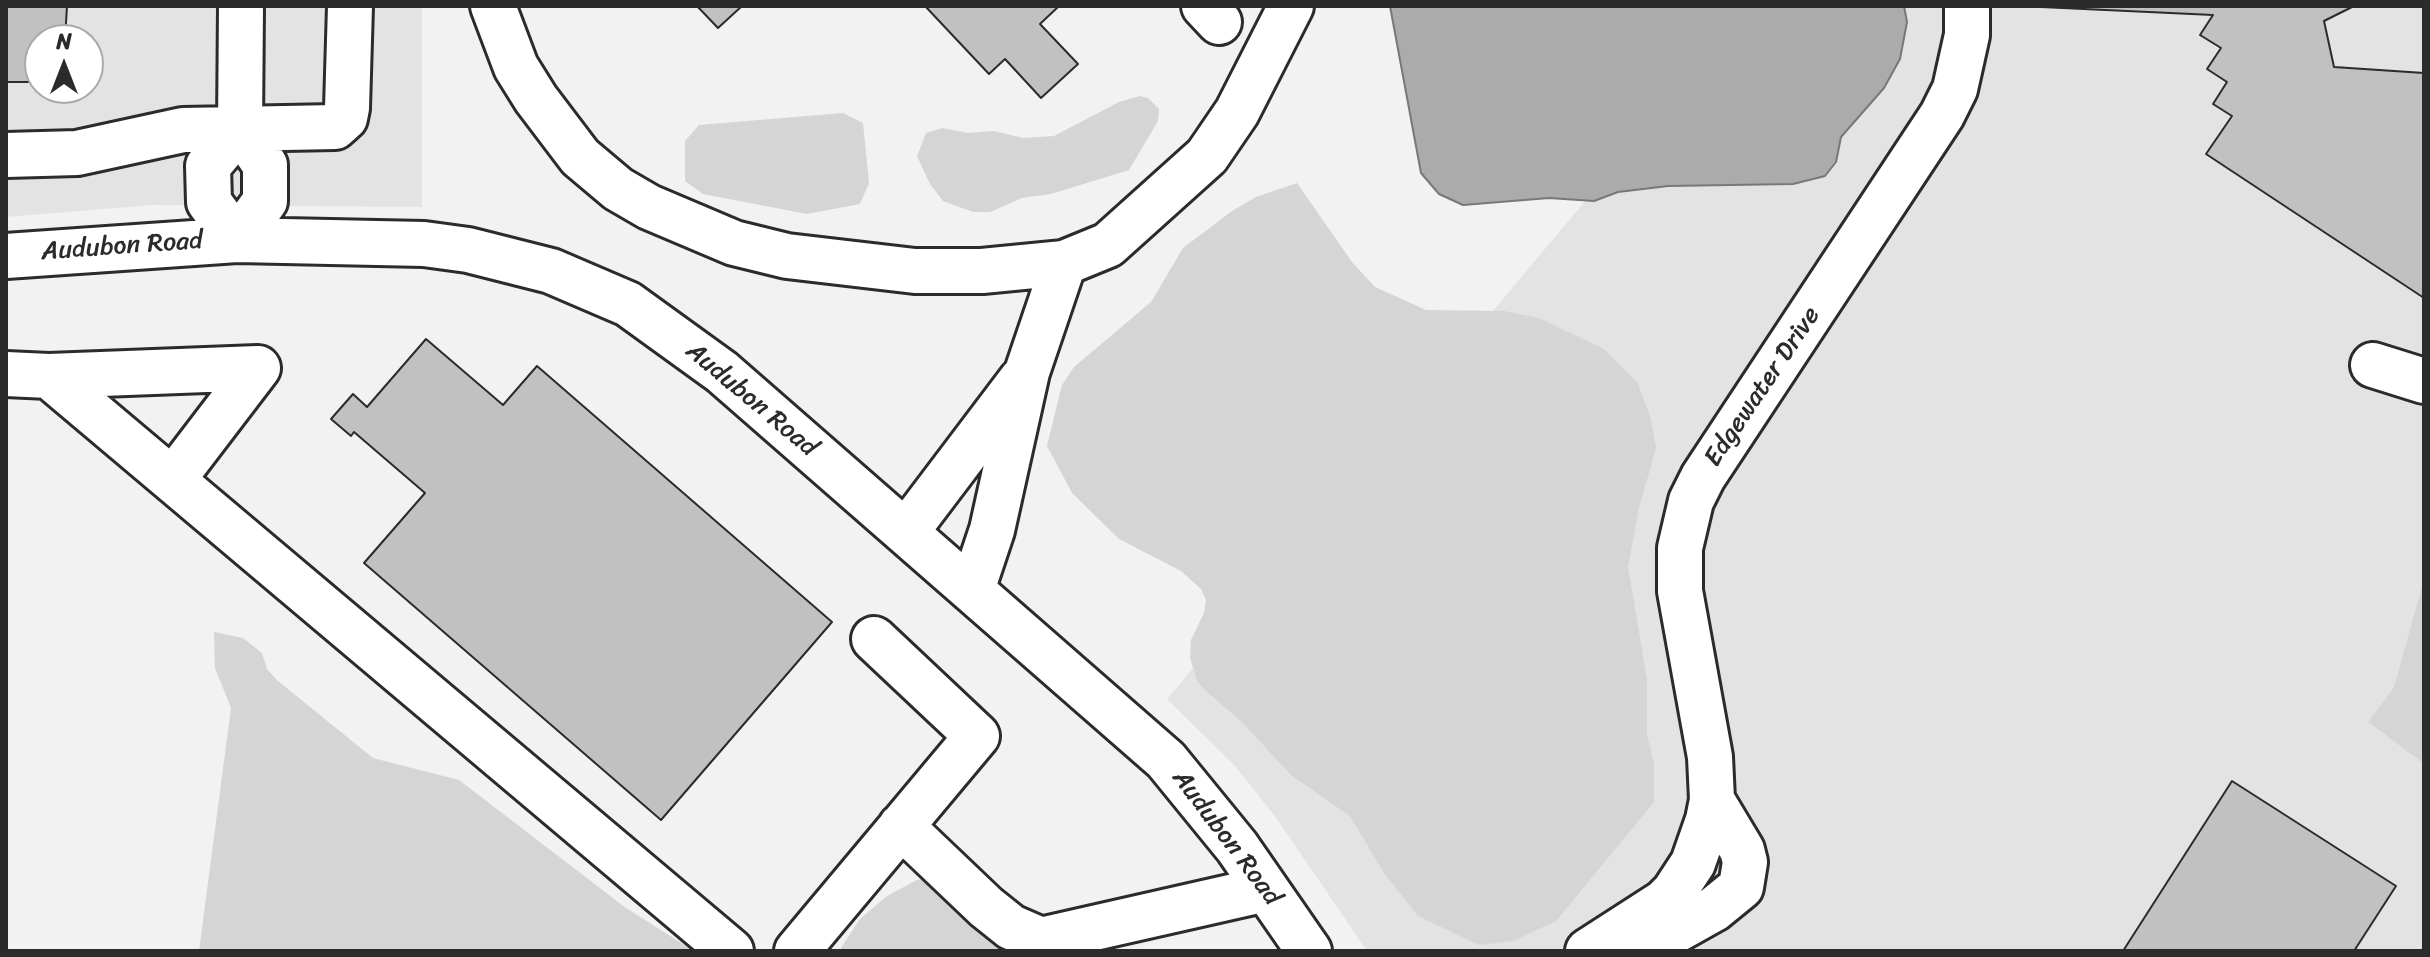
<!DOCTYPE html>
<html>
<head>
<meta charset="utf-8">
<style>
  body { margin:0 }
  #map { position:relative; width:2430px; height:957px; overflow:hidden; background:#f2f2f2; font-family:Sriracha,sans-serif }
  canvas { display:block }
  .frame { position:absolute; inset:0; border:8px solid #2b2b2b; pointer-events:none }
  .north { position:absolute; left:24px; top:24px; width:80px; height:80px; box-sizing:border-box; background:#fff; border:2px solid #aaa; border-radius:50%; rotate:0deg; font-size:22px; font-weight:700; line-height:32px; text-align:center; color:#2b2b2b }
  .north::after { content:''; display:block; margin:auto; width:28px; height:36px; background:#2b2b2b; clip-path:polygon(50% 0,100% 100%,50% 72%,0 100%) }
</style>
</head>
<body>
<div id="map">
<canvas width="2430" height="957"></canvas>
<div class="frame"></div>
<div class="north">N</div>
</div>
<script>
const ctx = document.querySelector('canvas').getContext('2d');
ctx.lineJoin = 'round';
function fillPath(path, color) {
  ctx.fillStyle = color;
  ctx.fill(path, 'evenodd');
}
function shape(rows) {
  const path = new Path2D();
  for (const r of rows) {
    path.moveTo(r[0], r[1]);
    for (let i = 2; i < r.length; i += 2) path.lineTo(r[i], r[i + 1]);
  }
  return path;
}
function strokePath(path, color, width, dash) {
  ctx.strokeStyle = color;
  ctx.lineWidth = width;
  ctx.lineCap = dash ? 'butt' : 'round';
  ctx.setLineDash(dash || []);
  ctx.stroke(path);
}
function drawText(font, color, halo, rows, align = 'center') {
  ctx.font = font + ' Sriracha,sans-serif';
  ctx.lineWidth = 7;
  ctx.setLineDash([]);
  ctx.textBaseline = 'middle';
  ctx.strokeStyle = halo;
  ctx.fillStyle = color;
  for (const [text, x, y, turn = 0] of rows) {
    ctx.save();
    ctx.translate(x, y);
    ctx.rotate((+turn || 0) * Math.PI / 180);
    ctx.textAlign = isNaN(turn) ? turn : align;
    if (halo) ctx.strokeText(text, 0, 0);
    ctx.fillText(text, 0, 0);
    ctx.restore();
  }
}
const built = shape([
  [6,6,422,6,422,207,152,205,6,217],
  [40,40,88,40,88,88,40,88],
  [1749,6,2424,6,2424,646,2368,722,2424,764,2424,951,1367,951,1277,819,1236,767,1167,699]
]);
const green = shape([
  [1140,96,1148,98,1159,109,1158,121,1129,170,1051,194,1022,198,990,212,973,212,943,201,930,184,917,156,926,133,942,128,968,133,994,131,1023,138,1054,136,1119,102],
  [843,113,863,123,869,183,860,204,807,214,703,194,685,181,685,141,699,125],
  [1297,183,1352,262,1375,287,1426,310,1504,311,1539,318,1604,349,1637,382,1651,419,1656,448,1639,508,1628,567,1647,680,1647,735,1654,764,1654,802,1556,921,1513,941,1479,945,1418,916,1384,873,1350,816,1292,776,1240,720,1206,691,1197,681,1190,658,1191,640,1204,613,1206,600,1201,589,1181,571,1119,539,1072,493,1047,446,1062,385,1074,367,1151,302,1183,248,1232,211,1256,197],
  [2423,583,2424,583,2424,764,2368,722,2394,687],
  [214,632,243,638,262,653,267,669,278,681,373,758,459,780,626,908,694,951,199,951,231,708,215,668],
  [933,878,1034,951,839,951,860,919,887,896,917,880]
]);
const water = shape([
  [1390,6,1904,6,1907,22,1900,59,1884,88,1841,137,1836,162,1825,176,1793,184,1668,186,1618,192,1594,201,1549,198,1463,205,1439,194,1421,173,1390,6]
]);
const building = shape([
  [6,6,67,6,65,40,40,40,40,71,28,82,6,82,6,6],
  [697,6,742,6,718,28,697,6],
  [925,6,1059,6,1040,24,1078,64,1041,98,1005,59,989,74,925,6],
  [2354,6,2324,21,2334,67,2424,73,2424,298,2206,154,2232,116,2213,104,2227,82,2207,69,2221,48,2200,35,2213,15,2041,7,2354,6],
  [426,339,503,405,537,366,832,622,661,820,364,563,425,493,354,432,351,436,331,419,353,394,367,407,426,339],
  [2232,781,2396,886,2354,951,2123,951,2232,781]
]);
const minor = shape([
  [493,6,516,67,536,99,580,157,618,189,649,207,734,243,787,256,915,271,982,271,1064,263,1108,245,1207,156,1237,112,1291,6],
  [1204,6,1219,22],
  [240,128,208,166,209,202,237,240,265,201,265,165,240,128,241,6],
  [6,155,77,153,183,130,335,127,345,118,347,108,350,6],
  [6,256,237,240,424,244,468,250,551,271,628,304,722,372,1166,760,1237,847,1309,951],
  [2373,365,2424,381],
  [6,374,49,376,731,951],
  [49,376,258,368,174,478],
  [906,532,1021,380],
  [972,590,992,530,1027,372,1064,263],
  [901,826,986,907,1011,927,1041,940,1266,889],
  [797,951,977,736,874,639],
  [1588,951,1664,902,1674,892,1693,863,1708,820,1712,800,1710,757,1680,591,1680,548,1691,501,1703,477,1942,115,1955,89,1967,35,1967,6],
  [1639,951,1714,909,1741,887,1745,862,1742,850,1712,800]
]);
const streetNames = [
  ["Audubon Road",122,247,-4],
  ["Edgewater Drive",1763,387,-56],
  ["Audubon Road",751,400,40],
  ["Audubon Road",1226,838,53]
];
fillPath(built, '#e3e3e3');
fillPath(green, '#d5d5d5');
fillPath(water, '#ababab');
strokePath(water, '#787878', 2);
fillPath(building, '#c1c1c1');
strokePath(building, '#2b2b2b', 2);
strokePath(minor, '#2b2b2b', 50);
strokePath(minor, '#fff', 44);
drawText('26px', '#2b2b2b', '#fff', streetNames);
</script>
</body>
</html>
